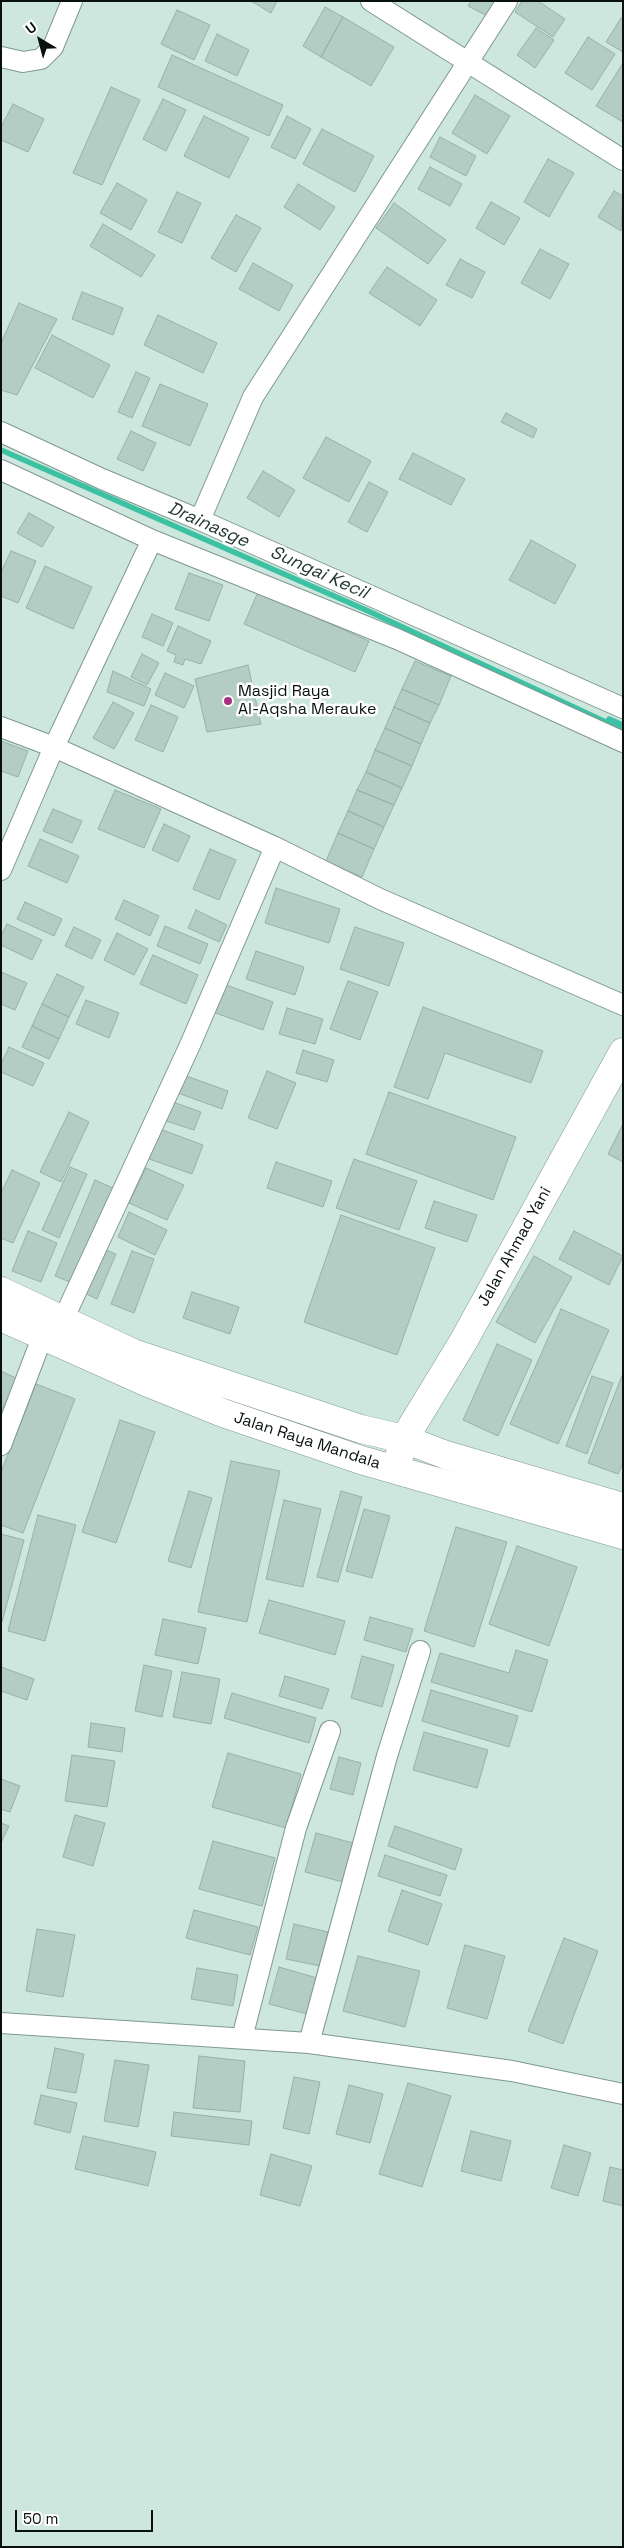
<!DOCTYPE html>
<html>
<head>
<meta charset="utf-8">
<style>
  body { margin:0 }
  #map { position:relative; width:624px; height:2548px; overflow:hidden; background:#cde7de; font-family:"Space Grotesk",sans-serif }
  canvas { display:block }
  .frame { position:absolute; inset:0; border:2px solid #08110f; pointer-events:none }
  .north { position:absolute; left:15px; top:15px; width:50px; height:50px; -webkit-text-stroke:4px #fff; paint-order:stroke; rotate:323deg; font-size:14px; font-weight:700; line-height:20px; text-align:center; color:#08110f }
  .north::after { content:''; display:block; margin:auto; width:18px; height:22px; background:#08110f; clip-path:polygon(50% 0,100% 100%,50% 72%,0 100%) }
  .scale { position:absolute; left:15px; top:2510px; width:138px; height:22px; box-sizing:border-box; border:2px solid #08110f; border-top:0; padding-left:6px; font-size:15px; line-height:18px; white-space:nowrap; color:#08110f; -webkit-text-stroke:4px #fff; paint-order:stroke }
</style>
</head>
<body>
<div id="map">
<canvas width="624" height="2548"></canvas>
<div class="frame"></div>
<div class="north">U</div>
<div class="scale">50 m</div>
</div>
<script>
const ctx = document.querySelector('canvas').getContext('2d');
ctx.lineJoin = 'round';
function shape(rows) {
  const path = new Path2D();
  for (const r of rows) {
    path.moveTo(r[0], r[1]);
    for (let i = 2; i < r.length; i += 2) path.lineTo(r[i], r[i + 1]);
  }
  return path;
}
function strokePath(path, color, width, dash) {
  ctx.strokeStyle = color;
  ctx.lineWidth = width;
  ctx.lineCap = dash ? 'butt' : 'round';
  ctx.setLineDash(dash || []);
  ctx.stroke(path);
}
function fillPath(path, color) {
  ctx.fillStyle = color;
  ctx.fill(path, 'evenodd');
}
function drawText(font, color, halo, rows, align = 'center') {
  ctx.font = font + ' "Space Grotesk",sans-serif';
  ctx.lineWidth = 5;
  ctx.setLineDash([]);
  ctx.textBaseline = 'middle';
  ctx.strokeStyle = halo;
  ctx.fillStyle = color;
  for (const [text, x, y, turn = 0] of rows) {
    ctx.save();
    ctx.translate(x, y);
    ctx.rotate((+turn || 0) * Math.PI / 180);
    ctx.textAlign = isNaN(turn) ? turn : align;
    if (halo) ctx.strokeText(text, 0, 0);
    ctx.fillText(text, 0, 0);
    ctx.restore();
  }
}
const stream = shape([
  [1,450,366,610,623,730],
  [609,719,623,725]
]);
const building = shape([
  [251,1,277,1,271,13,251,1],
  [471,1,500,1,489,17,468,6,471,1],
  [522,1,538,1,565,19,553,37,515,12,522,1],
  [325,7,343,17,321,57,303,46,325,7],
  [177,10,210,25,194,60,161,44,177,10],
  [343,17,394,47,371,86,321,57,343,17],
  [621,18,623,19,623,52,606,42,621,18],
  [536,28,554,40,535,68,517,55,536,28],
  [217,34,249,50,237,76,205,61,217,34],
  [588,37,615,54,592,90,565,73,588,37],
  [172,55,283,105,269,136,158,87,172,55],
  [623,63,623,122,596,106,623,63],
  [111,87,140,100,102,185,73,173,111,87],
  [475,95,510,116,487,154,452,133,475,95],
  [163,99,186,110,166,151,143,139,163,99],
  [13,104,44,119,28,152,1,140,1,127,13,104],
  [204,116,249,138,229,178,184,156,204,116],
  [287,116,311,129,295,159,271,147,287,116],
  [322,129,374,156,355,192,303,164,322,129],
  [440,137,476,156,466,176,430,157,440,137],
  [548,159,574,173,549,217,524,202,548,159],
  [430,167,462,184,450,206,418,189,430,167],
  [117,183,147,200,131,230,100,213,117,183],
  [298,184,335,207,320,230,284,207,298,184],
  [614,191,623,196,621,231,598,217,614,191],
  [177,192,201,203,182,243,158,232,177,192],
  [491,202,520,218,504,245,476,228,491,202],
  [394,203,446,240,428,264,376,228,394,203],
  [236,215,261,228,236,272,211,258,236,215],
  [103,224,155,255,141,277,90,246,103,224],
  [540,249,569,264,550,299,521,283,540,249],
  [460,259,485,272,472,298,446,285,460,259],
  [253,263,293,285,279,311,239,289,253,263],
  [387,267,437,300,420,326,369,293,387,267],
  [82,292,123,308,113,335,72,319,82,292],
  [19,303,57,319,17,395,1,390,1,343,19,303],
  [158,315,217,343,203,373,144,345,158,315],
  [52,335,110,365,93,398,35,368,52,335],
  [136,372,150,378,132,418,118,412,136,372],
  [160,384,208,404,190,446,142,426,160,384],
  [506,413,537,429,533,438,501,422,506,413],
  [131,431,156,443,143,471,117,459,131,431],
  [326,437,371,461,349,502,303,478,326,437],
  [413,453,465,479,451,505,399,479,413,453],
  [263,471,295,490,279,517,247,498,263,471],
  [369,482,388,492,367,532,348,522,369,482],
  [29,513,54,527,42,547,17,533,29,513],
  [531,540,576,565,555,604,509,580,531,540],
  [11,551,36,561,18,603,1,596,1,572,11,551],
  [45,566,92,587,73,629,26,608,45,566],
  [189,573,223,585,209,621,175,609,189,573],
  [258,592,369,641,355,672,244,624,258,592],
  [152,614,173,623,163,646,142,637,152,614],
  [178,626,211,641,201,664,185,659,183,665,174,662,176,655,167,651,178,626],
  [142,654,159,663,147,685,131,677,142,654],
  [415,661,451,676,439,705,402,689,415,661],
  [248,665,261,724,207,732,195,679,248,665],
  [113,671,151,689,144,706,107,692,113,671],
  [165,673,194,686,184,708,155,695,165,673],
  [402,689,439,705,430,723,394,707,402,689],
  [113,702,134,713,114,749,93,738,113,702],
  [151,705,178,717,163,752,135,740,151,705],
  [394,707,430,723,421,744,385,728,394,707],
  [385,728,421,744,412,766,375,750,385,728],
  [1,741,28,751,18,777,1,771,1,741],
  [375,750,412,766,402,788,366,772,375,750],
  [366,772,402,788,394,805,357,790,366,772],
  [115,790,161,809,144,848,98,829,115,790],
  [357,790,394,805,384,827,348,811,357,790],
  [53,809,82,821,72,843,43,831,53,809],
  [348,811,384,827,374,849,338,833,348,811],
  [164,824,190,836,178,862,152,850,164,824],
  [338,833,374,849,362,877,326,861,338,833],
  [40,839,79,856,67,883,28,866,40,839],
  [210,849,236,860,219,900,193,889,210,849],
  [276,888,340,909,329,943,265,923,276,888],
  [124,900,159,916,150,936,115,919,124,900],
  [25,902,62,919,54,936,17,919,25,902],
  [196,910,227,925,219,942,188,928,196,910],
  [7,924,42,940,32,960,1,945,1,936,7,924],
  [165,926,208,944,200,964,157,946,165,926],
  [74,927,101,940,92,959,65,946,74,927],
  [355,927,404,943,389,986,340,969,355,927],
  [117,933,148,949,134,975,104,960,117,933],
  [256,951,304,967,295,995,246,979,256,951],
  [153,955,198,975,186,1004,140,984,153,955],
  [1,972,27,983,15,1010,1,1004,1,972],
  [57,974,84,987,69,1017,42,1004,57,974],
  [348,981,378,992,360,1040,330,1029,348,981],
  [221,983,273,1002,263,1030,210,1011,221,983],
  [86,1000,119,1013,109,1038,76,1024,86,1000],
  [42,1004,69,1017,59,1039,32,1026,42,1004],
  [423,1007,543,1051,531,1083,445,1053,428,1099,394,1087,423,1007],
  [287,1008,323,1019,315,1044,279,1034,287,1008],
  [32,1026,59,1039,49,1059,22,1047,32,1026],
  [9,1047,44,1063,33,1086,1,1072,1,1064,9,1047],
  [303,1050,334,1060,327,1082,296,1073,303,1050],
  [267,1071,296,1083,277,1129,248,1118,267,1071],
  [181,1074,228,1091,222,1109,175,1092,181,1074],
  [389,1092,516,1137,493,1200,366,1154,389,1092],
  [173,1102,201,1112,194,1130,166,1121,173,1102],
  [69,1112,89,1122,61,1182,40,1172,69,1112],
  [622,1126,623,1126,623,1162,608,1154,622,1126],
  [160,1129,203,1145,192,1174,149,1159,160,1129],
  [354,1159,417,1181,399,1230,336,1208,354,1159],
  [276,1162,332,1181,323,1207,267,1188,276,1162],
  [70,1167,87,1174,59,1238,42,1230,70,1167],
  [146,1168,184,1185,167,1220,129,1203,146,1168],
  [12,1170,40,1183,13,1243,1,1238,1,1193,12,1170],
  [95,1180,115,1189,75,1284,55,1276,95,1180],
  [434,1201,477,1215,467,1242,425,1228,434,1201],
  [129,1212,167,1230,155,1255,118,1237,129,1212],
  [341,1215,435,1248,397,1355,304,1322,341,1215],
  [28,1231,57,1243,41,1282,12,1271,28,1231],
  [574,1231,623,1256,609,1285,559,1259,574,1231],
  [101,1248,116,1254,97,1299,82,1292,101,1248],
  [132,1251,154,1259,134,1313,111,1304,132,1251],
  [534,1256,572,1277,535,1343,496,1322,534,1256],
  [192,1292,239,1307,230,1334,183,1318,192,1292],
  [561,1309,609,1330,558,1444,510,1424,561,1309],
  [497,1344,532,1360,498,1436,463,1420,497,1344],
  [1,1371,18,1379,1,1412,1,1371],
  [623,1373,623,1463,618,1474,588,1463,623,1373],
  [592,1376,613,1383,587,1454,566,1446,592,1376],
  [36,1384,75,1399,23,1533,1,1525,1,1472,36,1384],
  [120,1420,155,1432,116,1543,82,1532,120,1420],
  [231,1461,280,1471,247,1622,198,1612,231,1461],
  [189,1491,212,1498,191,1568,168,1561,189,1491],
  [341,1491,362,1497,338,1582,317,1577,341,1491],
  [284,1500,321,1509,303,1587,266,1579,284,1500],
  [364,1509,390,1516,372,1578,346,1571,364,1509],
  [38,1515,76,1525,45,1641,8,1631,38,1515],
  [456,1527,507,1542,474,1647,424,1631,456,1527],
  [1,1534,24,1540,2,1622,1,1621,1,1534],
  [517,1546,577,1567,549,1646,489,1624,517,1546],
  [269,1600,345,1621,335,1655,259,1633,269,1600],
  [370,1617,413,1629,406,1652,364,1640,370,1617],
  [163,1619,206,1628,198,1664,155,1655,163,1619],
  [516,1650,548,1660,532,1712,431,1682,440,1653,509,1673,516,1650],
  [362,1656,394,1665,382,1707,351,1698,362,1656],
  [144,1665,172,1671,162,1717,135,1711,144,1665],
  [1,1667,34,1679,27,1700,1,1691,1,1667],
  [182,1672,220,1679,211,1724,173,1717,182,1672],
  [285,1676,329,1689,322,1709,279,1696,285,1676],
  [431,1690,518,1716,509,1747,422,1721,431,1690],
  [232,1693,316,1718,309,1743,224,1718,232,1693],
  [91,1723,125,1728,122,1752,88,1747,91,1723],
  [424,1732,488,1750,477,1788,413,1770,424,1732],
  [228,1753,301,1774,286,1828,212,1807,228,1753],
  [72,1755,115,1761,107,1807,65,1801,72,1755],
  [339,1757,361,1763,353,1795,330,1789,339,1757],
  [1,1779,20,1786,10,1812,1,1809,1,1779],
  [75,1815,105,1823,93,1866,63,1857,75,1815],
  [1,1823,9,1826,1,1843,1,1823],
  [395,1826,462,1849,455,1870,388,1846,395,1826],
  [316,1833,353,1843,343,1882,305,1872,316,1833],
  [213,1841,275,1858,262,1906,199,1889,213,1841],
  [385,1855,447,1875,440,1896,378,1876,385,1855],
  [402,1890,442,1904,428,1945,388,1931,402,1890],
  [194,1910,258,1927,250,1955,186,1938,194,1910],
  [294,1924,328,1932,320,1966,286,1959,294,1924],
  [37,1929,75,1935,63,1997,26,1991,37,1929],
  [564,1938,598,1951,563,2044,528,2031,564,1938],
  [465,1945,505,1956,487,2019,447,2008,465,1945],
  [358,1956,420,1971,405,2027,343,2011,358,1956],
  [279,1967,317,1978,307,2014,269,2004,279,1967],
  [197,1968,238,1975,233,2006,191,1999,197,1968],
  [55,2048,84,2054,76,2093,47,2088,55,2048],
  [199,2056,245,2061,240,2112,193,2108,199,2056],
  [115,2060,149,2065,138,2127,104,2121,115,2060],
  [294,2077,320,2082,309,2134,283,2128,294,2077],
  [408,2083,451,2096,422,2187,379,2174,408,2083],
  [349,2085,383,2094,370,2143,336,2134,349,2085],
  [41,2095,77,2103,70,2133,34,2124,41,2095],
  [174,2112,252,2121,249,2145,171,2136,174,2112],
  [471,2131,511,2141,501,2181,461,2171,471,2131],
  [83,2136,156,2152,148,2186,75,2169,83,2136],
  [564,2145,591,2153,578,2196,551,2188,564,2145],
  [271,2154,312,2166,300,2206,260,2195,271,2154],
  [610,2167,623,2170,623,2206,603,2201,610,2167]
]);
const minor = shape([
  [371,1,623,160],
  [507,1,253,397,200,520,623,708],
  [1,57,23,62,41,59,53,47,72,1],
  [1,432,102,479,200,520],
  [1,470,152,540],
  [1,727,54,747,275,847,380,899,623,1005],
  [1,870,54,747,152,540,397,639,623,742],
  [63,1320,190,1045,275,847],
  [1,1445,43,1335],
  [1,2023,309,2043,512,2071,623,2094],
  [242,2038,296,1828,330,1731],
  [309,2043,387,1756,420,1651]
]);
const highway = shape([
  [1,1291,133,1353,361,1429,404,1439,446,1455,623,1507],
  [1,1317,146,1382,223,1413,361,1460,623,1535],
  [399,1457,404,1439,463,1342,623,1052]
]);
const markers = [
  [228,701,5,"#ab2f81"]
];
const poiNames = [
  ["Masjid Raya",238,692],
  ["Al-Aqsha Merauke",238,710]
];
const streetNames = [
  ["Jalan Ahmad Yani",515,1247,-61],
  ["Jalan Raya Mandala",307,1441,18]
];
const waterNames = [
  ["Drainasge",208,525,24],
  ["Sungai Kecil",319,573,24]
];
strokePath(stream, '#3cc2a3', 5.5);
fillPath(building, '#b3ccc4');
strokePath(building, '#97b0a8', 1);
strokePath(minor, '#7f9890', 22);
strokePath(highway, '#7f9890', 29);
strokePath(minor, '#fff', 20);
strokePath(highway, '#fff', 28);
for (const [x, y, r, color] of markers) {
  const dot = new Path2D();
  dot.arc(x, y, r, 0, 2 * Math.PI);
  ctx.fillStyle = color;
  ctx.fill(dot);
  strokePath(dot, '#fff', 2);
}
drawText('16px', '#08110f', '#fff', poiNames, 'left');
drawText('16px', '#08110f', '#fff', streetNames);
drawText('italic 18px', '#1f352e', '#fff', waterNames);
</script>
</body>
</html>
